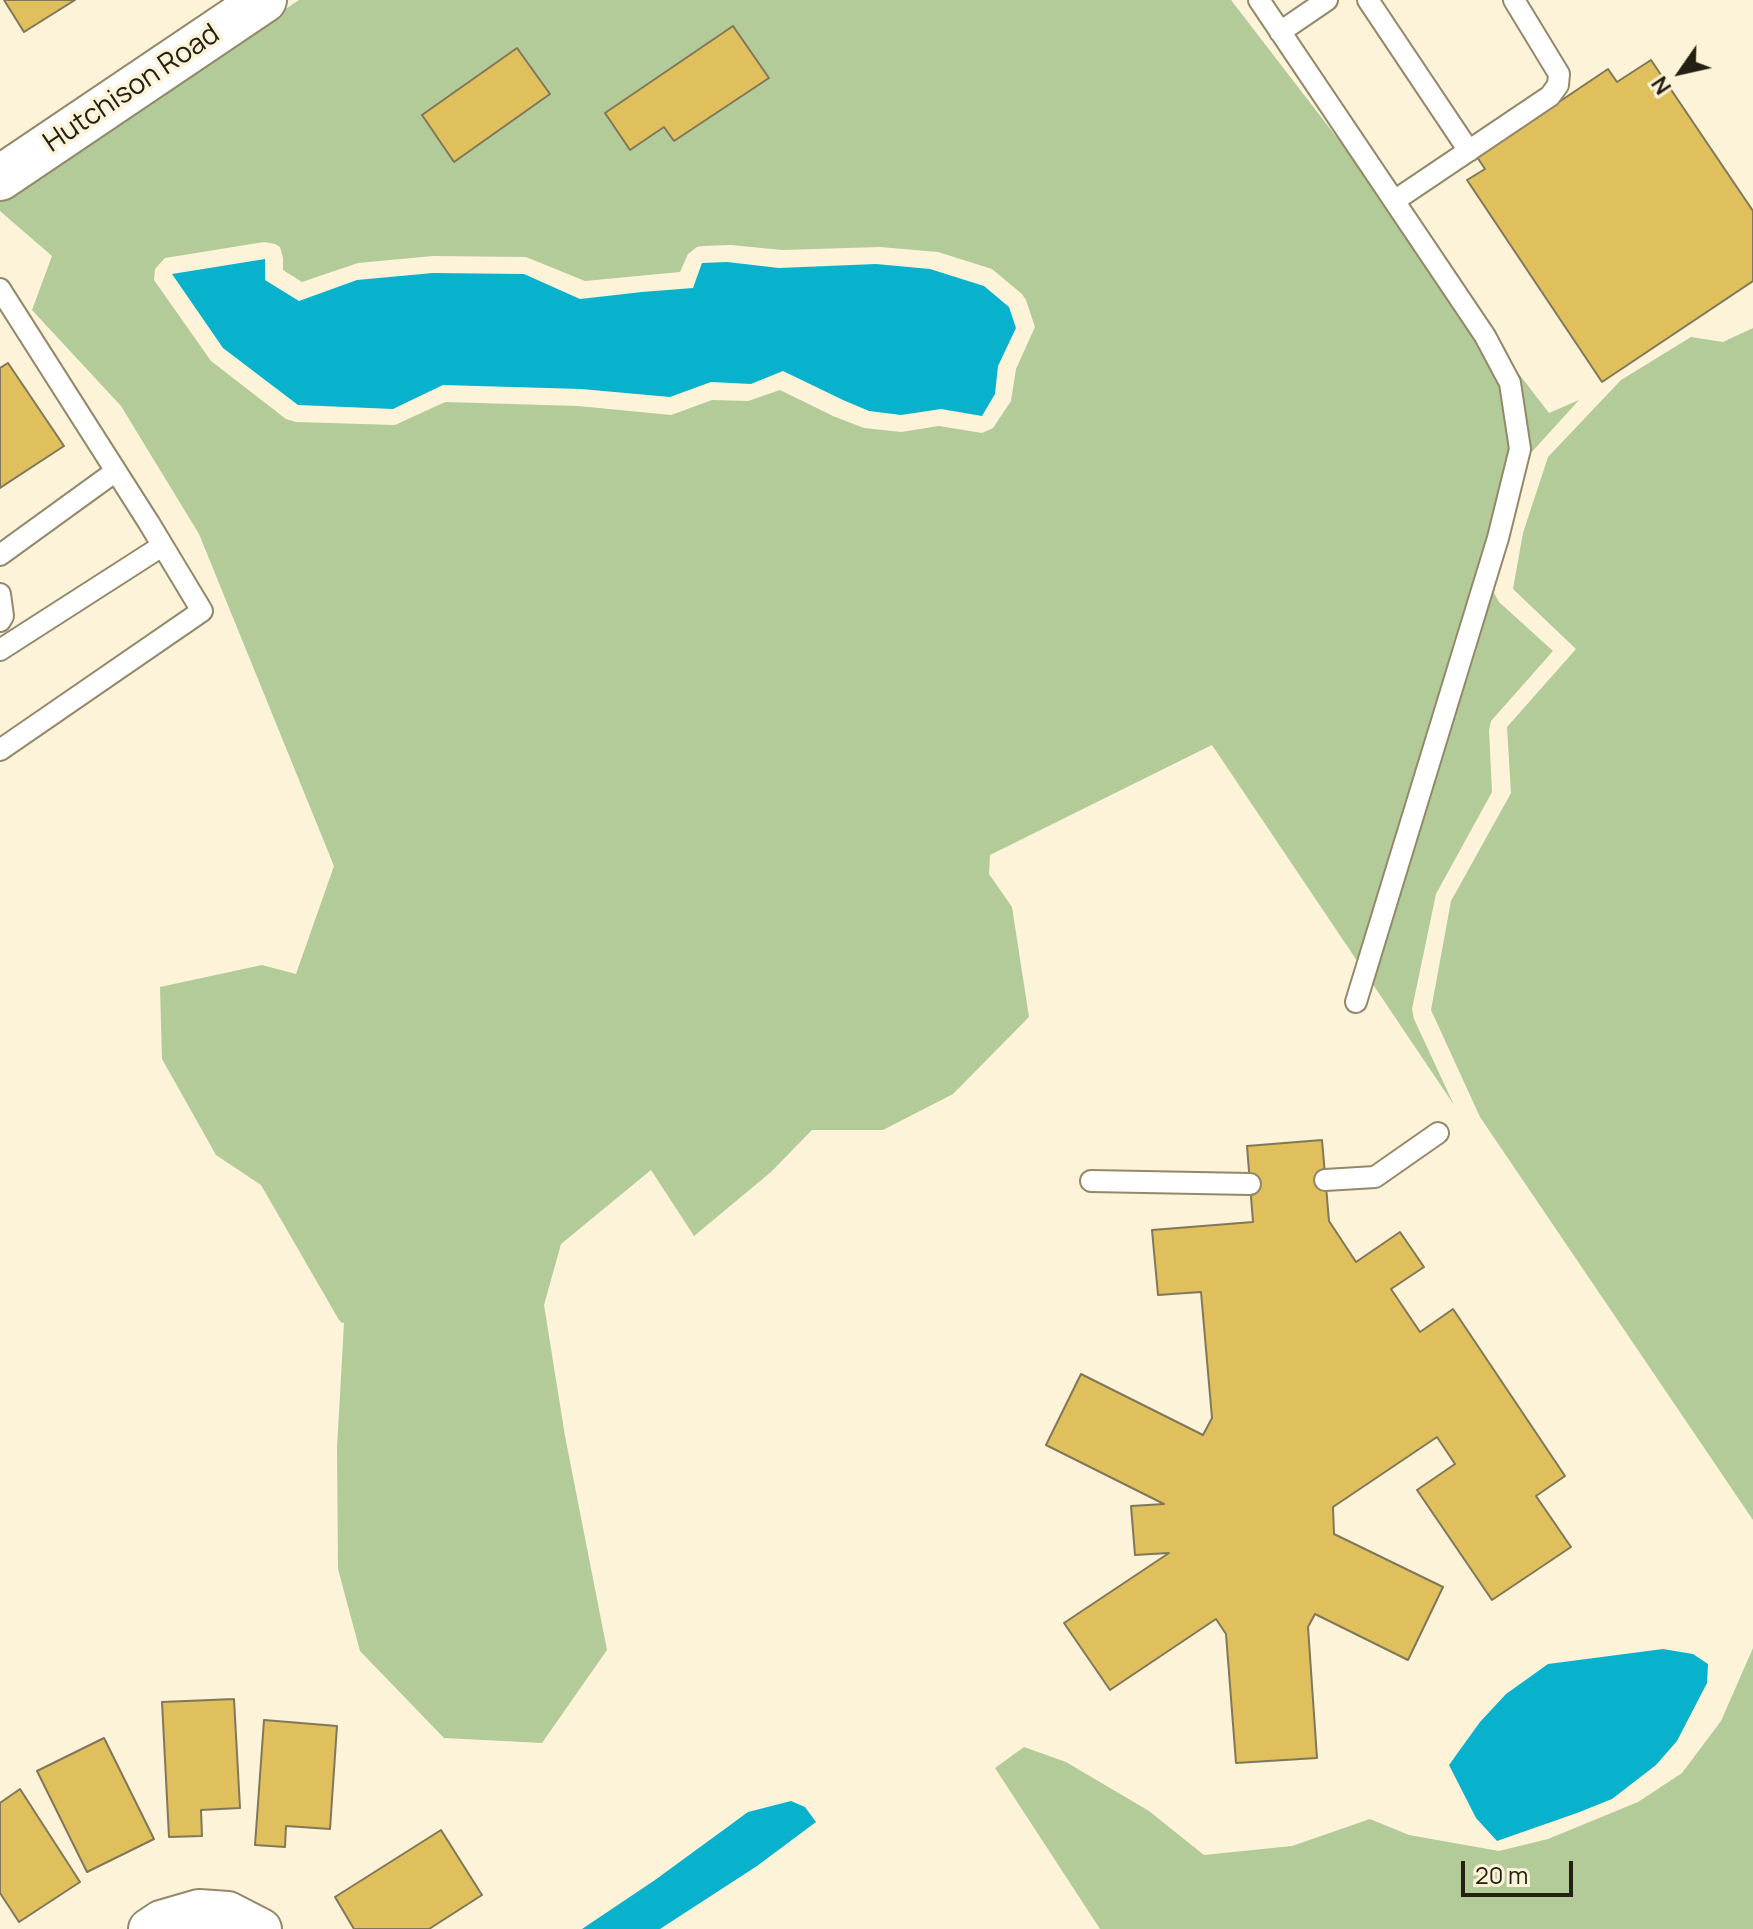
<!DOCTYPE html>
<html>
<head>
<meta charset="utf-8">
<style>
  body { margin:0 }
  #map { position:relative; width:1753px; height:1929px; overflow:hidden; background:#fdf3d9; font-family:Manrope,sans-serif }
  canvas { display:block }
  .north { position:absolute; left:1641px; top:32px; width:80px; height:80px; -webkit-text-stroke:6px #fdf3d9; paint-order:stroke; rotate:236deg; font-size:22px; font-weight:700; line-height:32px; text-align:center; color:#242013 }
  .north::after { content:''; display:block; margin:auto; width:28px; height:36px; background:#242013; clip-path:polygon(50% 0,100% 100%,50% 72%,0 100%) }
  .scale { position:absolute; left:1461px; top:1861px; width:112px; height:36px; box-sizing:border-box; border:4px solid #242013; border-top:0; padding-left:10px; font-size:24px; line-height:28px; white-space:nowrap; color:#242013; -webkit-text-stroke:6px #fdf3d9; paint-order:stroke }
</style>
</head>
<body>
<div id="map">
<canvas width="1753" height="1929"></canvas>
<div class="north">N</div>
<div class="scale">20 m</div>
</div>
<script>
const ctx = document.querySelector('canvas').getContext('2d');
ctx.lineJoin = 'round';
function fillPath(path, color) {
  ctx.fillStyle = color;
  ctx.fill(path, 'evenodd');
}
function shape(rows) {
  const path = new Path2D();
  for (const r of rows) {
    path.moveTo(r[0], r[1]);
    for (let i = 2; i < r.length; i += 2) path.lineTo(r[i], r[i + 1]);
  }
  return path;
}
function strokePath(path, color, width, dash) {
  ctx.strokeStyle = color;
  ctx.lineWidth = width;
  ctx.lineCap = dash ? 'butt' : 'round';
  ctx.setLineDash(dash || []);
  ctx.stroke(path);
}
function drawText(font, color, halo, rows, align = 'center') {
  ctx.font = font + ' Manrope,sans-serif';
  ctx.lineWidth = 7;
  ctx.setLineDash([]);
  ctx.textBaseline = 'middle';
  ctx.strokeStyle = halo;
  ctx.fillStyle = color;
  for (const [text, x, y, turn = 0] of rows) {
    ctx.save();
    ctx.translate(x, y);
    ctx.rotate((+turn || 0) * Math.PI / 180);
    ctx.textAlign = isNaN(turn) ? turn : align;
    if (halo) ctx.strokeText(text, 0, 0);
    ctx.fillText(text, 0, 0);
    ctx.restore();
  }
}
const green = shape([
  [299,0,1231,0,1549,413,1579,400,1530,454,1506,529,1495,588,1494,593,1499,602,1553,651,1491,721,1489,730,1492,792,1436,894,1412,1009,1414,1019,1454,1105,1212,745,990,855,989,874,1012,907,1029,1017,953,1094,883,1130,812,1130,771,1172,694,1236,651,1170,561,1244,544,1305,565,1436,607,1650,542,1743,444,1738,360,1651,338,1569,337,1448,344,1323,342,1323,339,1320,261,1185,216,1155,162,1059,160,987,262,965,296,974,334,866,199,534,121,406,32,310,52,256,0,211,0,201],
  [264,242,275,244,280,247,283,258,283,270,302,282,358,263,433,256,526,257,585,281,680,272,688,254,697,247,703,246,731,245,782,250,880,247,938,252,992,269,1022,294,1026,300,1035,327,1016,369,1011,401,993,428,982,433,939,426,901,432,864,428,833,416,780,390,748,401,712,400,671,415,578,406,445,402,395,425,296,422,286,419,211,361,154,280,155,269,165,258],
  [1753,328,1753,1520,1480,1117,1431,1010,1451,901,1511,793,1507,727,1576,649,1513,589,1523,533,1548,457,1621,380,1691,337,1723,342],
  [1753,1648,1753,1929,1100,1929,995,1768,1024,1747,1066,1762,1149,1811,1204,1855,1292,1846,1370,1819,1409,1835,1499,1851,1548,1839,1638,1802,1682,1773,1721,1721]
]);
const water = shape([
  [265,259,265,280,299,301,357,280,433,273,524,274,580,299,642,292,693,288,702,263,727,262,779,268,876,264,930,269,984,286,1009,307,1016,328,998,366,995,394,982,416,941,409,901,415,869,411,843,400,783,371,751,384,711,382,670,397,581,389,443,385,393,409,298,405,223,348,172,274],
  [1663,1649,1693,1654,1708,1664,1707,1683,1677,1741,1656,1765,1612,1799,1577,1813,1497,1841,1476,1818,1449,1765,1480,1722,1506,1694,1548,1664],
  [791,1801,805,1807,816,1822,757,1866,660,1929,582,1929,655,1880,748,1812]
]);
const building = shape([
  [4,0,75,0,24,32,4,0],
  [733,26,769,78,674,141,664,127,630,150,605,113,733,26],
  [517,48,550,94,454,162,422,115,517,48],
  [1651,60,1753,211,1753,281,1602,382,1467,180,1485,169,1477,157,1608,69,1617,82,1651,60],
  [8,363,64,446,0,488,0,368,8,363],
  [1322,1140,1329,1221,1356,1262,1400,1232,1424,1267,1391,1289,1420,1332,1453,1309,1565,1476,1536,1496,1571,1547,1492,1600,1417,1490,1455,1464,1437,1437,1333,1507,1334,1534,1443,1587,1408,1660,1315,1614,1308,1627,1317,1758,1236,1763,1226,1634,1216,1619,1110,1690,1064,1623,1169,1553,1135,1555,1131,1506,1164,1504,1046,1445,1081,1374,1203,1435,1212,1418,1201,1292,1158,1295,1152,1230,1253,1222,1247,1146,1322,1140],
  [234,1699,240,1808,201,1810,202,1836,169,1837,162,1702,234,1699],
  [264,1720,337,1726,330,1829,286,1826,285,1847,255,1845,264,1720],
  [104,1738,154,1839,87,1872,37,1771,104,1738],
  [20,1789,80,1882,19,1922,0,1893,0,1803,20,1789],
  [441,1830,482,1895,429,1929,354,1929,335,1897,441,1830]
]);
const service = shape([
  [1259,0,1485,336,1510,383,1520,449,1498,538,1356,1002],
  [1368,0,1469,151],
  [1280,32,1327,0],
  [1394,201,1550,96,1558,85,1559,74,1514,0],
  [0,289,149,523,202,611,0,750],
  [0,555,116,471],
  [0,594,3,616,0,621],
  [0,650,162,546],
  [1325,1180,1375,1177,1438,1133],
  [1091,1181,1250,1184]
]);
const minor = shape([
  [149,1929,161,1921,199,1910,228,1912,261,1929]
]);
const tertiary = shape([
  [0,178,264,0]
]);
const streetNames = [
  ["Hutchison Road",132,89,-34]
];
fillPath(green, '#b2cb98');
fillPath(water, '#08b2cd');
fillPath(building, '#e0bf5d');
strokePath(building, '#817759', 2);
strokePath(service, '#938869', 24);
strokePath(minor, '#938869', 44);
strokePath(tertiary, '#938869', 48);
strokePath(service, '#fff', 20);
strokePath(minor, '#fff', 40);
strokePath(tertiary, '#fff', 44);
drawText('28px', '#242013', '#fdf3d9', streetNames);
</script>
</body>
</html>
